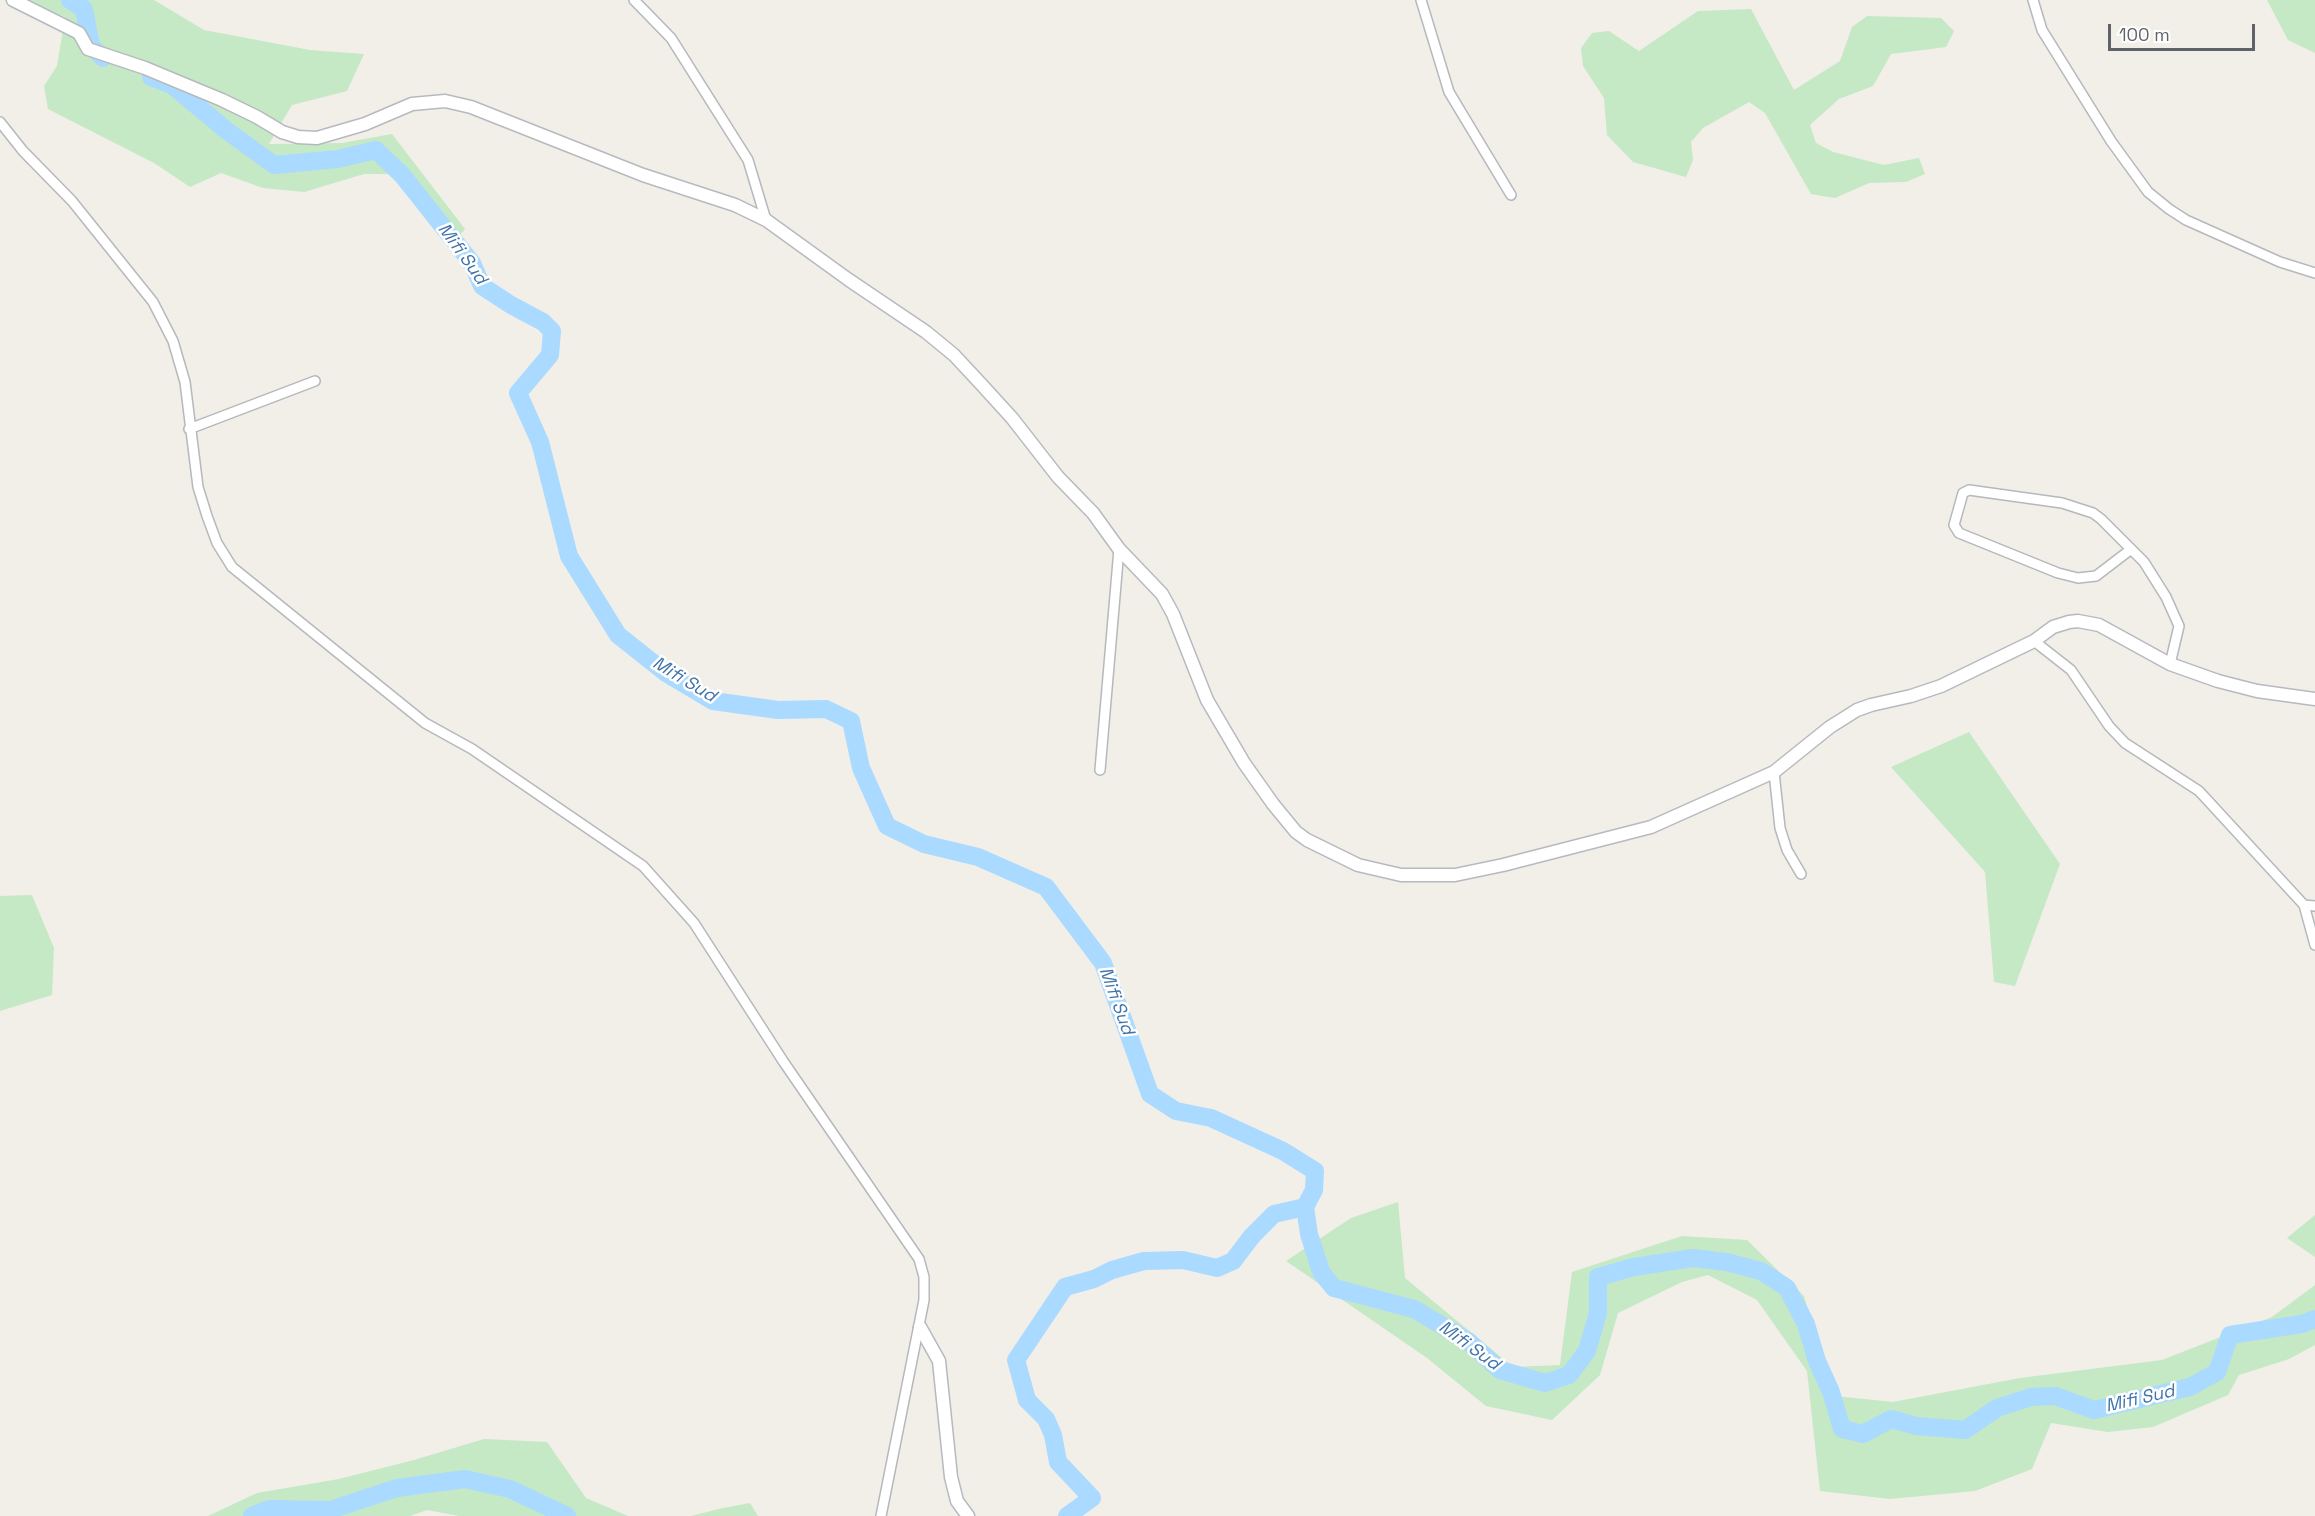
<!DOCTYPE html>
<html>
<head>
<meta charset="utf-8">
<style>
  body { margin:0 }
  #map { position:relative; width:2315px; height:1516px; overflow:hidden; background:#f1efe8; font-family:"Space Grotesk",sans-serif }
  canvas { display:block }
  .scale { position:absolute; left:2108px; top:24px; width:147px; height:27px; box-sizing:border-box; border:3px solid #5f6368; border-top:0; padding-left:8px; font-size:18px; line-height:21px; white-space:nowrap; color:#5f6368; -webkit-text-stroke:4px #fff; paint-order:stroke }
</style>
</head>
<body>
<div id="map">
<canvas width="2315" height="1516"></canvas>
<div class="scale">100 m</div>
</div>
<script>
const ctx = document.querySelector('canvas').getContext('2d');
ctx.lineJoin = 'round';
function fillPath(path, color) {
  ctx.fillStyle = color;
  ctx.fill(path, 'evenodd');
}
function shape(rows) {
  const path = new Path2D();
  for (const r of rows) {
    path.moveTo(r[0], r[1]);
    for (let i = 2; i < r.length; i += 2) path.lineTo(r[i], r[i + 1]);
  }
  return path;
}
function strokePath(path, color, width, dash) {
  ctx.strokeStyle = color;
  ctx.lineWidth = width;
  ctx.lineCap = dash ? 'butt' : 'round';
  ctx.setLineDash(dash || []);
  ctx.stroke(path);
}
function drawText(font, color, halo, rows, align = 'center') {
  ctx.font = font + ' "Space Grotesk",sans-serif';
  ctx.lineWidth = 5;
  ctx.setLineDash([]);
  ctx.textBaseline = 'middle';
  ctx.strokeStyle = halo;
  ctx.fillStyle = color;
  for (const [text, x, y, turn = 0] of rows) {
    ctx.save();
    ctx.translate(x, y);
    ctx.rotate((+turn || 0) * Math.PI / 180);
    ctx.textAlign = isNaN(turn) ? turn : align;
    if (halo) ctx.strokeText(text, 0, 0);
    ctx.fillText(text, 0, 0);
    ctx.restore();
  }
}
const green = shape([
  [18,0,154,0,204,30,310,50,364,54,347,91,292,105,269,144,342,143,392,134,465,229,450,247,394,174,364,174,304,192,263,188,221,173,190,187,154,163,48,109,44,86,57,66,65,17],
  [2267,0,2315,0,2315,53,2288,40],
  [1751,9,1794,90,1840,61,1852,27,1867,16,1941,18,1954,31,1946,47,1891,54,1873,86,1839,99,1810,125,1816,143,1833,152,1884,165,1919,158,1925,174,1906,182,1869,183,1835,198,1811,194,1765,113,1749,102,1703,128,1691,142,1693,160,1686,177,1633,162,1607,135,1604,98,1583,66,1581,48,1592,33,1609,31,1639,51,1698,11],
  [1969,732,2060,864,2015,986,1994,982,1985,872,1891,767],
  [32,895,54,948,52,995,0,1011,0,896],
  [1398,1202,1405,1278,1513,1367,1560,1365,1572,1272,1682,1236,1747,1240,1804,1296,1835,1396,1893,1402,2020,1378,2162,1360,2272,1317,2315,1285,2315,1345,2289,1359,2239,1375,2228,1395,2153,1427,2108,1432,2051,1423,2032,1469,1975,1491,1890,1499,1820,1491,1807,1371,1757,1300,1708,1275,1682,1282,1618,1313,1600,1375,1552,1420,1486,1406,1427,1358,1286,1261,1351,1218],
  [2315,1215,2315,1257,2287,1238],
  [484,1439,547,1442,586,1498,628,1516,459,1516,427,1510,410,1516,208,1516,257,1493,339,1479,414,1460],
  [750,1503,758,1516,691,1516,723,1508]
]);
const river = shape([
  [70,0,84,9,91,46,103,58],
  [151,77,172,85,226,130,274,165,338,159,376,150,402,175,472,263,482,286,511,305,543,322,552,331,550,355,518,393,540,442,569,556,618,635,666,673,713,701,778,710,826,709,851,721,861,768,887,826,924,844,978,857,1046,887,1103,963,1150,1094,1176,1111,1211,1118,1283,1151,1315,1171,1314,1190,1305,1207,1309,1234,1321,1272,1334,1288,1414,1309,1468,1341,1500,1370,1545,1383,1569,1375,1587,1351,1598,1313,1598,1277,1634,1267,1693,1258,1726,1262,1761,1271,1787,1288,1806,1324,1817,1361,1831,1392,1842,1429,1863,1434,1891,1419,1916,1426,1965,1430,1997,1408,2031,1397,2055,1396,2094,1410,2190,1387,2217,1372,2230,1335,2302,1324,2315,1319],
  [252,1516,270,1509,330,1510,397,1488,465,1479,510,1489,567,1516],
  [1067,1516,1092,1498,1058,1462,1053,1435,1046,1419,1027,1400,1016,1360,1065,1287,1094,1279,1112,1270,1144,1261,1183,1260,1217,1268,1233,1261,1252,1236,1274,1214,1305,1207]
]);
const street = shape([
  [634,0,671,38,748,160,766,220],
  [1421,0,1449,92,1511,195],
  [2033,0,2042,30,2111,141,2148,192,2169,209,2186,220,2280,262,2315,273],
  [0,122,23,151,72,201,153,302,173,341,185,382,198,487,207,516,217,543,232,567,425,723,472,749,643,866,694,923,783,1061,919,1259,924,1277,924,1300,881,1516],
  [189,429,315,381],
  [2130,550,2096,576,2078,578,2058,573,1959,533,1954,525,1963,493,1969,490,2062,503,2093,513,2101,519,2144,562,2166,597,2179,626,2170,664],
  [2034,641,2071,670,2109,726,2125,743,2199,791,2304,905,2315,906],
  [1100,770,1119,549],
  [1774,772,1780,828,1787,850,1801,874],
  [2304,905,2315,945]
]);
const secondary = shape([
  [13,0,79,33,88,49,145,68,222,100,257,117,282,132,298,137,317,138,365,124,412,104,445,101,471,107,643,175,735,205,766,220,849,280,926,332,954,355,981,384,1012,418,1058,477,1093,513,1119,549,1162,594,1173,614,1207,700,1244,763,1273,804,1296,832,1307,840,1358,865,1401,875,1455,875,1503,865,1651,827,1774,772,1830,727,1857,710,1871,705,1911,696,1941,686,2034,641,2053,627,2069,622,2078,621,2099,625,2170,664,2218,681,2257,691,2315,699],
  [920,1327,939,1361,951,1477,957,1501,968,1516]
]);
const waterNames = [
  ["Mifi Sud",462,254,54],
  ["Mifi Sud",684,680,31],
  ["Mifi Sud",1116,1001,70],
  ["Mifi Sud",1469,1346,36],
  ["Mifi Sud",2140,1399,-13]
];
fillPath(green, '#c5e8c5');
strokePath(river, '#aadaff', 18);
strokePath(street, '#b5b8bc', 12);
strokePath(secondary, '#b6babf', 15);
strokePath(street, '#fff', 9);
strokePath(secondary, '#fff', 12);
drawText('italic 18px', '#4174aa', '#fff', waterNames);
</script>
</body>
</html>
